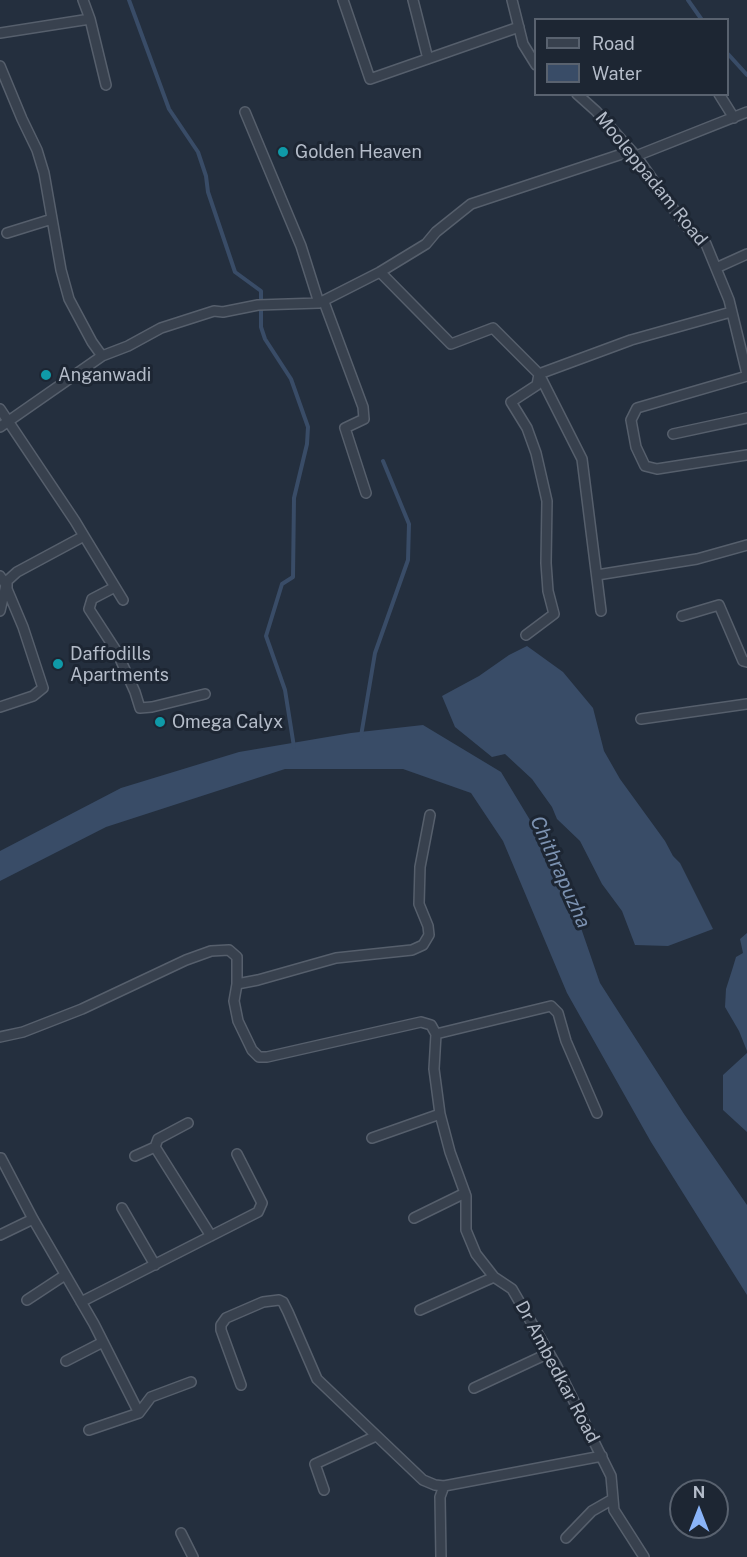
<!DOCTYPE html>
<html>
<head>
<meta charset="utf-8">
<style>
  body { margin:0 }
  #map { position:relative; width:747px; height:1557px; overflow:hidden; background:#242f3e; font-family:"Public Sans",sans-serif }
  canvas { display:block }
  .legend { position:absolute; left:534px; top:18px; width:195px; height:78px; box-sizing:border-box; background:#1d2633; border:2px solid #59626f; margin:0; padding:8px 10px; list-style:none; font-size:18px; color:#b4bcc9 }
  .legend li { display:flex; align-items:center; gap:12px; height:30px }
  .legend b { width:30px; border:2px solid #59626f }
  .north { position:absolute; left:669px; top:1479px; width:60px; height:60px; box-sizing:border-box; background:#1d2633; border:2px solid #59626f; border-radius:50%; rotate:0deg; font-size:16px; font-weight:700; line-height:24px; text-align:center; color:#b4bcc9 }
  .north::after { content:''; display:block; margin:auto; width:21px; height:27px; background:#8ab4f8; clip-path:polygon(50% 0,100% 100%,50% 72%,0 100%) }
</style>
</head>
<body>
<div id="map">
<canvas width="747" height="1557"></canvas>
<ul class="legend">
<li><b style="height:8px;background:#38414e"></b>Road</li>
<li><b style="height:16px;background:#394c67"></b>Water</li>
</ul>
<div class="north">N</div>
</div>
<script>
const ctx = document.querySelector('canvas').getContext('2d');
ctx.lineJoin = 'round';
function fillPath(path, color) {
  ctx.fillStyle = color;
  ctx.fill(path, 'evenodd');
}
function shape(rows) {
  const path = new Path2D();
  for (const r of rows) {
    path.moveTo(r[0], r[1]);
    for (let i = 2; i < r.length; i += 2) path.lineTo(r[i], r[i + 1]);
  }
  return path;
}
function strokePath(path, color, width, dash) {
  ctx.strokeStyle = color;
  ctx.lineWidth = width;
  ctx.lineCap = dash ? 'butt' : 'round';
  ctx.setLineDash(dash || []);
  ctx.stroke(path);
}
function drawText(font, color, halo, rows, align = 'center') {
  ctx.font = font + ' "Public Sans",sans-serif';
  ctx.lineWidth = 6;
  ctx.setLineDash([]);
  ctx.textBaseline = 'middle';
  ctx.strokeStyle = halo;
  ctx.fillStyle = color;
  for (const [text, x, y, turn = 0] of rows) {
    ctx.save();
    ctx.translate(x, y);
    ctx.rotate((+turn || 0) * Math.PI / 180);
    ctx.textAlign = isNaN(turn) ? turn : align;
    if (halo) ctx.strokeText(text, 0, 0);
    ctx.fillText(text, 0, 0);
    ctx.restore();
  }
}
const water = shape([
  [527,646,563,672,593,708,604,751,620,779,665,841,673,856,680,863,713,929,668,946,635,945,622,911,602,884,580,841,557,819,552,807,532,779,505,754,492,757,455,727,442,696,479,676,509,655],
  [423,725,501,772,562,873,600,983,684,1114,747,1205,747,1295,651,1142,567,993,503,841,471,793,403,769,285,769,106,827,0,881,0,851,121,788,239,752,351,733],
  [747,933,747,1051,739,1031,725,1007,726,989,733,967,736,957,743,953,740,939],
  [747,1053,747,1132,723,1110,723,1075]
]);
const stream = shape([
  [129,0,169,109,198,152,206,176,208,192,235,272,261,291,261,327,265,339,291,379,308,427,307,444,294,498,293,577,282,584,266,636,285,690,294,747],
  [688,0,702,20],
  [728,54,747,75],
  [361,736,375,653,408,560,409,524,383,461]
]);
const street = shape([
  [343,0,370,79,519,27],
  [413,0,428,59],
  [512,0,523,44,536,65],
  [90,19,106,85],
  [0,33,90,19,83,0],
  [0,66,22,119,37,150,44,173,61,270,69,299,92,342,102,356],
  [577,94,596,111,636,156,685,225,706,244,729,300,747,374],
  [719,94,734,118],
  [245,112,301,246,319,303],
  [636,156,747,112],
  [7,233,52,219],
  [716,268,747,254],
  [380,272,426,244,436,232,471,204,631,151],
  [324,302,363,407,364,419,345,428,366,493],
  [747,376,637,408,631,420,636,447,645,466,657,469,747,455],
  [0,409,75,521,84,536,17,572,7,581,7,589,23,627,43,688,33,696,0,707],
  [0,427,102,356,128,346,161,328,214,311,223,312,258,305,319,303,380,272,451,344,493,328,539,374,582,459,601,611],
  [673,434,747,418],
  [84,536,123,600],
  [597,575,697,559,747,545],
  [0,576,6,585,0,611],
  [115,587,92,599,89,609,117,652,135,692,140,708,152,707,205,694],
  [682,616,719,605,743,661,747,662],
  [526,635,554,614,548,591,546,563,547,501,536,453,527,428,511,402,537,385,539,374,631,340,731,312],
  [641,719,747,704],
  [430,815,420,867,419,904,428,926,429,935,423,945,412,950,336,958,258,980,237,984,234,1001,238,1021,252,1050,259,1057,267,1057,421,1022,431,1025,436,1034,434,1069,440,1114,450,1152,466,1196,466,1230,476,1254,494,1277,512,1289,556,1365,611,1476,614,1510,644,1557],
  [436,1034,551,1006,558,1013,566,1041,597,1113],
  [0,1037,23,1032,82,1009,186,960,211,951,229,950,237,957,237,984],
  [188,1123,158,1139,155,1147,211,1236],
  [372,1138,440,1114],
  [135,1156,155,1147],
  [1,1158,33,1219,94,1324,139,1413],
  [122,1208,155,1265],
  [414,1218,465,1193],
  [0,1235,33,1219],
  [27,1300,65,1275],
  [81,1302,258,1212,262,1203,237,1154],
  [420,1310,494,1277],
  [66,1361,103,1342],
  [241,1385,221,1330,221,1325,226,1318,263,1302,279,1300,283,1302,288,1312,317,1379,423,1480,435,1485,444,1486,602,1456],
  [474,1388,549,1353],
  [89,1430,139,1413,151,1397,191,1382],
  [324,1490,315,1464,376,1436],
  [181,1533,193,1557],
  [566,1538,592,1511,613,1499],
  [441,1557,440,1497,444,1486]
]);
const markers = [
  [283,152,6,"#0f9aa8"],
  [46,375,6,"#0f9aa8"],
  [58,664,6,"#0f9aa8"],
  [160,722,6,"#0f9aa8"]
];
const poiNames = [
  ["Golden Heaven",295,152],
  ["Anganwadi",58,375],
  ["Daffodills",70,654],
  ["Apartments",70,675],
  ["Omega Calyx",172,722]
];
const streetNames = [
  ["Mooleppadam Road",651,179,51],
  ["Dr Ambedkar Road",557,1372,62]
];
const waterNames = [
  ["Chithrapuzha",560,872,66]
];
fillPath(water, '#394c67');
strokePath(stream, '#394c67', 4);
strokePath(street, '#565f6c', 12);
strokePath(street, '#38414e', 9);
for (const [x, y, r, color] of markers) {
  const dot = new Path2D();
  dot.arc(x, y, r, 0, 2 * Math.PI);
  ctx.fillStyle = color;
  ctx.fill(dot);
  strokePath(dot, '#1d2633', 2);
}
drawText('18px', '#b4bcc9', '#1d2633', poiNames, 'left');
drawText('18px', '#b4bcc9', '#1d2633', streetNames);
drawText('italic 20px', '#7c92b1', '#1d2633', waterNames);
</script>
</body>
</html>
